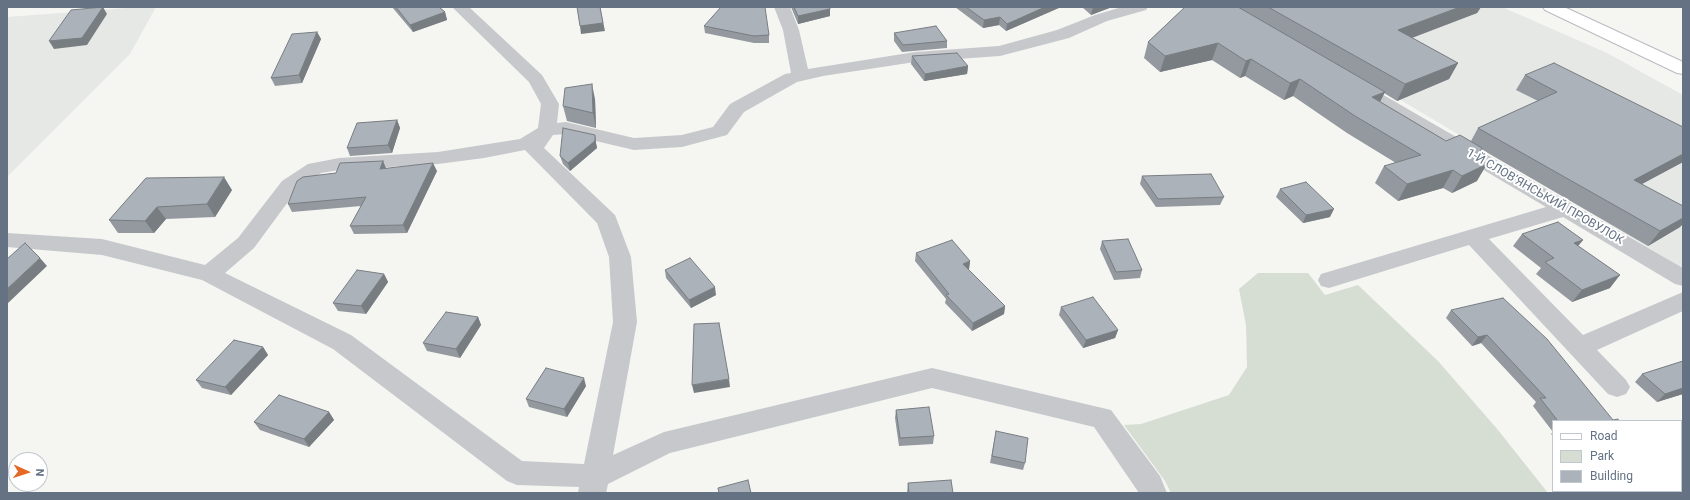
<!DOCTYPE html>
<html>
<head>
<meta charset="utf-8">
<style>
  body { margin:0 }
  #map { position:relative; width:1690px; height:500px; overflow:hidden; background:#f5f6f2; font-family:Roboto,sans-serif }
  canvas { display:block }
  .frame { position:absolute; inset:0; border:8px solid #647284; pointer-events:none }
  .legend { position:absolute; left:1552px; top:420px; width:130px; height:72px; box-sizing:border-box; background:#fff; border:1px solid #c1c7ce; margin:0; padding:5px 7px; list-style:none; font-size:12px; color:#647284 }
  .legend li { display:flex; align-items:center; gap:8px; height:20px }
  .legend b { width:20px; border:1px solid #c1c7ce }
  .north { position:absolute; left:8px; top:452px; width:40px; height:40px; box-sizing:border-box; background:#fff; border:1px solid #c1c7ce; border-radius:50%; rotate:93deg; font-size:11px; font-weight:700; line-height:16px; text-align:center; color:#647284 }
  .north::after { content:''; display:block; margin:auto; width:14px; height:18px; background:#e56924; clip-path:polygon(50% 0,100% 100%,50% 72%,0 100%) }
</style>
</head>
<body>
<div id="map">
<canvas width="1690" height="500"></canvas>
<div class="frame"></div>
<ul class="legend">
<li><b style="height:5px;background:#fff"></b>Road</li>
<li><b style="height:11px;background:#d6ddd3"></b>Park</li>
<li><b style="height:11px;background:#abb2b9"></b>Building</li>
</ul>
<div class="north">N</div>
</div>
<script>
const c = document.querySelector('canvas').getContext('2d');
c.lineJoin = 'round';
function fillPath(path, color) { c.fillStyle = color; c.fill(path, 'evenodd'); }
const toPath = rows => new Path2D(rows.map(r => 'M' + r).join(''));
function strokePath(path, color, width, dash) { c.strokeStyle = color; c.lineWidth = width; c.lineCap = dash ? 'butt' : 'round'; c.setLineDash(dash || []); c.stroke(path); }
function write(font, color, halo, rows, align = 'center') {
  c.font = font + ' Roboto,sans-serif'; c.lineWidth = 4; c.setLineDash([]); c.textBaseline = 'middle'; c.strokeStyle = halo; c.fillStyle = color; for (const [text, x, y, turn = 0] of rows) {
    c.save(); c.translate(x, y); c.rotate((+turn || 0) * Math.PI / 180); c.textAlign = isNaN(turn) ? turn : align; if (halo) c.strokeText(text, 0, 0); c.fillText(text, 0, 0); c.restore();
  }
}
const built = toPath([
  [141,7,156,7,130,54,7,177,7,17],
  [1244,7,1502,7,1607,53,1683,95,1683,268]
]);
const green = toPath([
  [1258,273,1308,273,1325,295,1358,285,1438,361,1498,430,1548,493,1171,493,1165,481,1124,425,1141,424,1229,395,1247,367,1246,325,1239,289]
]);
const street = toPath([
  [452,7,469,7,542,75,559,104,557,123,566,122,634,138,682,135,713,127,730,104,785,74,791,73,783,30,774,7,790,7,799,30,808,69,915,52,999,46,1057,30,1095,15,1122,7,1148,7,1146,10,1107,21,1069,38,1000,56,915,62,823,76,797,82,744,112,727,135,682,147,634,150,566,134,553,135,544,148,615,215,631,257,637,322,613,455,664,432,932,368,1111,410,1160,476,1167,493,1139,493,1094,427,932,388,670,453,608,484,606,493,578,493,579,487,517,485,507,481,333,349,202,280,102,255,7,247,7,233,102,239,205,265,238,238,282,181,308,164,339,158,438,152,520,139,538,128,541,104,529,82,452,7],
  [525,150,597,223,609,257,613,322,584,464,522,461,351,335,225,273,254,248,296,191,321,173,339,170,438,164,484,158,525,150],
  [1355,81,1361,82,1683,268,1683,286,1675,284,1563,217,1489,239,1583,335,1683,292,1683,311,1597,350,1626,380,1630,387,1626,394,1617,397,1608,394,1469,245,1329,288,1321,286,1318,280,1321,274,1546,207,1349,90,1346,86,1349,82,1355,81]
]);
const secondary = toPath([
  [1543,7,1564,7,1683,62,1683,74,1677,73,1545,10,1543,7]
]);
const wall = toPath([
  [392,7,439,7,445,12,447,20,413,32],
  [791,7,830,7,830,16,798,24],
  [955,7,1061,7,1006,31,999,25,983,28],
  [1082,7,1112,7,1091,15],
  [1185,7,1481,7,1477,13,1412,38,1458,63,1449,79,1397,101,1384,93,1380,102,1446,141,1471,141,1478,128,1538,101,1516,90,1525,75,1683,127,1683,162,1642,184,1680,227,1648,246,1481,149,1477,157,1477,181,1452,193,1443,188,1398,201,1375,183,1384,166,1396,163,1347,133,1293,96,1284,100,1245,76,1240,78,1212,60,1160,72,1144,58,1148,42],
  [704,26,769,35,769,43,754,43,705,33],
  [317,32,321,39,302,83,275,86,271,78],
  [894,33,947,41,947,48,902,52,894,41],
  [912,56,968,66,967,74,924,81,911,64],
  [595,99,596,128,567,121,563,106],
  [397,120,400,128,392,153,350,156,347,148],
  [595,135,596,143,597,148,570,171,563,164,560,156],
  [383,161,386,168,437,171,407,233,354,234,350,226,361,206,292,212,288,204,336,173],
  [1142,176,1224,197,1220,205,1156,207,1140,184],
  [146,178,232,190,215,217,166,219,154,233,118,233,109,220],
  [1280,189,1330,217,1303,223,1276,197],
  [1522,234,1583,240,1578,246,1610,288,1572,302,1536,274,1541,268,1513,246],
  [1102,241,1142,270,1140,278,1114,280,1100,249],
  [916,253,970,261,969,269,968,269,1005,306,1004,314,972,331,945,303,946,299,915,261],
  [665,270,716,295,691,308,666,278],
  [384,274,388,282,366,314,338,311,333,303],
  [1061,307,1118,330,1115,338,1083,348,1059,315],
  [1451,310,1613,420,1619,421,1553,421,1553,436,1551,434,1553,432,1533,406,1536,402,1481,343,1472,346,1446,318],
  [478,317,481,325,460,358,427,351,423,343],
  [263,347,268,355,231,395,202,388,196,380],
  [1683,361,1683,394,1657,402,1635,382,1642,374],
  [586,386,567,417,529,407,526,399],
  [896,410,934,436,933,444,899,446,895,418],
  [329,412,334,420,309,447,260,430,254,422],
  [996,431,1025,463,1023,470,990,463],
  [908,483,953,493,907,493],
  [1589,491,1665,491,1663,493,1591,493]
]);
const shadedWall = toPath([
  [103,7,107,14,87,45,54,49,49,41],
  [600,7,605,31,581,34,580,26],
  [1045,7,1061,7,1006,31,1007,24],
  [1093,7,1112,7,1091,15],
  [1460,7,1481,7,1477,13,1390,46,1398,30],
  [1672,7,1681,7,1671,8],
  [830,9,830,16,798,24,798,16],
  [445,12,447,20,413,32,410,25],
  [1000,17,999,25,983,28,984,20],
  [317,32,321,39,302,83,299,75],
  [1218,43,1212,60,1160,72,1165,56],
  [1251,59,1245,76,1240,78,1246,61],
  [1458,63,1449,79,1397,101,1405,84],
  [968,66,967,74,924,81,925,74],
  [1300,79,1293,96,1284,100,1290,83],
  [592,84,595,99,596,128,593,113],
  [1385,92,1377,108,1372,97],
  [397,120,400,128,392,153,388,145],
  [595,135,596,143,597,148,570,171,568,163],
  [1683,154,1683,162,1623,194,1634,180],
  [383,161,386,169,380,169],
  [433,163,437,171,407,233,403,225],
  [1487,164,1477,181,1452,193,1462,176],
  [1453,170,1443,188,1398,201,1407,184],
  [224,177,232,190,215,217,207,204],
  [157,207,166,219,154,233,145,221],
  [1334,209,1330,217,1303,223,1306,215],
  [1683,218,1683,224,1680,227,1648,246,1660,231],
  [1583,240,1573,252,1574,243],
  [40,258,47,266,7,304,7,289],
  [970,261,969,269,962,272,963,264],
  [384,274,388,282,366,314,361,306],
  [1620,275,1610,288,1572,302,1582,290],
  [715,287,716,295,691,308,689,300],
  [1005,306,1004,314,972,331,973,323],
  [478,317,481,325,460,358,456,349],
  [1118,330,1115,338,1083,348,1086,340],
  [1487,335,1481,343,1472,346,1478,337],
  [263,347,268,355,231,395,225,387],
  [584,378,586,386,567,417,564,409],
  [729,379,730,387,694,393,692,385],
  [1683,388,1683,394,1657,402,1665,394],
  [329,412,334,420,309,447,304,439]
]);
const building = toPath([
  [103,7,82,38,49,41,71,10,103,7],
  [396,7,439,7,445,12,410,25,396,7],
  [577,7,600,7,603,23,580,26,577,7],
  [721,7,765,7,769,35,754,36,704,26,721,7],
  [794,7,830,7,830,9,798,16,794,7],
  [966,7,1045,7,1007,24,1000,17,984,20,966,7],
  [1185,7,1238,7,1385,92,1372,97,1446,141,1460,135,1482,148,1477,156,1487,164,1462,176,1453,170,1407,184,1384,166,1421,155,1355,116,1300,79,1290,83,1251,59,1246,61,1218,43,1165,56,1148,42,1185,7],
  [1268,7,1460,7,1398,30,1458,63,1405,84,1268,7],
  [936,26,947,41,903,45,894,33,936,26],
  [317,32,299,75,271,78,292,34,317,32],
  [957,53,968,66,925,74,912,56,957,53],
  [1554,63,1683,127,1683,154,1634,180,1683,206,1683,218,1660,231,1478,128,1557,92,1525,75,1554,63],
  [592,84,593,113,563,106,565,88,592,84],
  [397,120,388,145,347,148,357,123,397,120],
  [563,128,595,135,595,141,568,163,560,156,563,128],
  [383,161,380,169,433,163,403,225,350,226,366,197,288,204,297,181,303,177,336,173,340,163,383,161],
  [1211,174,1224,197,1158,199,1142,176,1211,174],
  [224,177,207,204,157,207,145,221,109,220,146,178,224,177],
  [1306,182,1334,209,1306,215,1280,189,1306,182],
  [1558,222,1583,240,1574,243,1620,275,1582,290,1545,262,1554,258,1522,234,1558,222],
  [1128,239,1142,270,1116,272,1102,241,1128,239],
  [952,240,970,261,963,264,1005,306,973,323,946,295,949,294,916,253,952,240],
  [25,243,40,258,7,289,7,259,25,243],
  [690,258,715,287,689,300,665,270,690,258],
  [357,270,384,274,361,306,333,303,357,270],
  [1093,297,1118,330,1086,340,1061,307,1093,297],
  [1503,298,1547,339,1613,420,1618,419,1619,421,1558,421,1540,398,1546,398,1487,335,1478,337,1451,310,1503,298],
  [446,312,478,317,456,349,423,343,446,312],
  [719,323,729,379,692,385,694,324,719,323],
  [234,340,263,347,225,387,196,380,234,340],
  [1683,361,1683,388,1665,394,1642,374,1683,361],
  [546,368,584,378,564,409,526,399,546,368],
  [279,395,329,412,304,439,254,422,279,395],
  [929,407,934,436,900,438,896,410,929,407],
  [996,431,1028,438,1025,463,992,456,996,431],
  [748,480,751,493,719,493,718,488,748,480],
  [951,480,953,493,909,493,908,483,951,480]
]);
const streetNames = [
  ["1-Й СЛОВ’ЯНСЬКИЙ ПРОВУЛОК",1545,197,30]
];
fillPath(built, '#e6e8e6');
fillPath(green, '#d6ddd3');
strokePath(secondary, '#b8bbc0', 2);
fillPath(street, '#c6c8cc');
fillPath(secondary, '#fff');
fillPath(wall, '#93999f');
fillPath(shadedWall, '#787d82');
fillPath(building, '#abb2b9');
strokePath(building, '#787d82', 1);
write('12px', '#647284', '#fff', streetNames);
</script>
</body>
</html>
